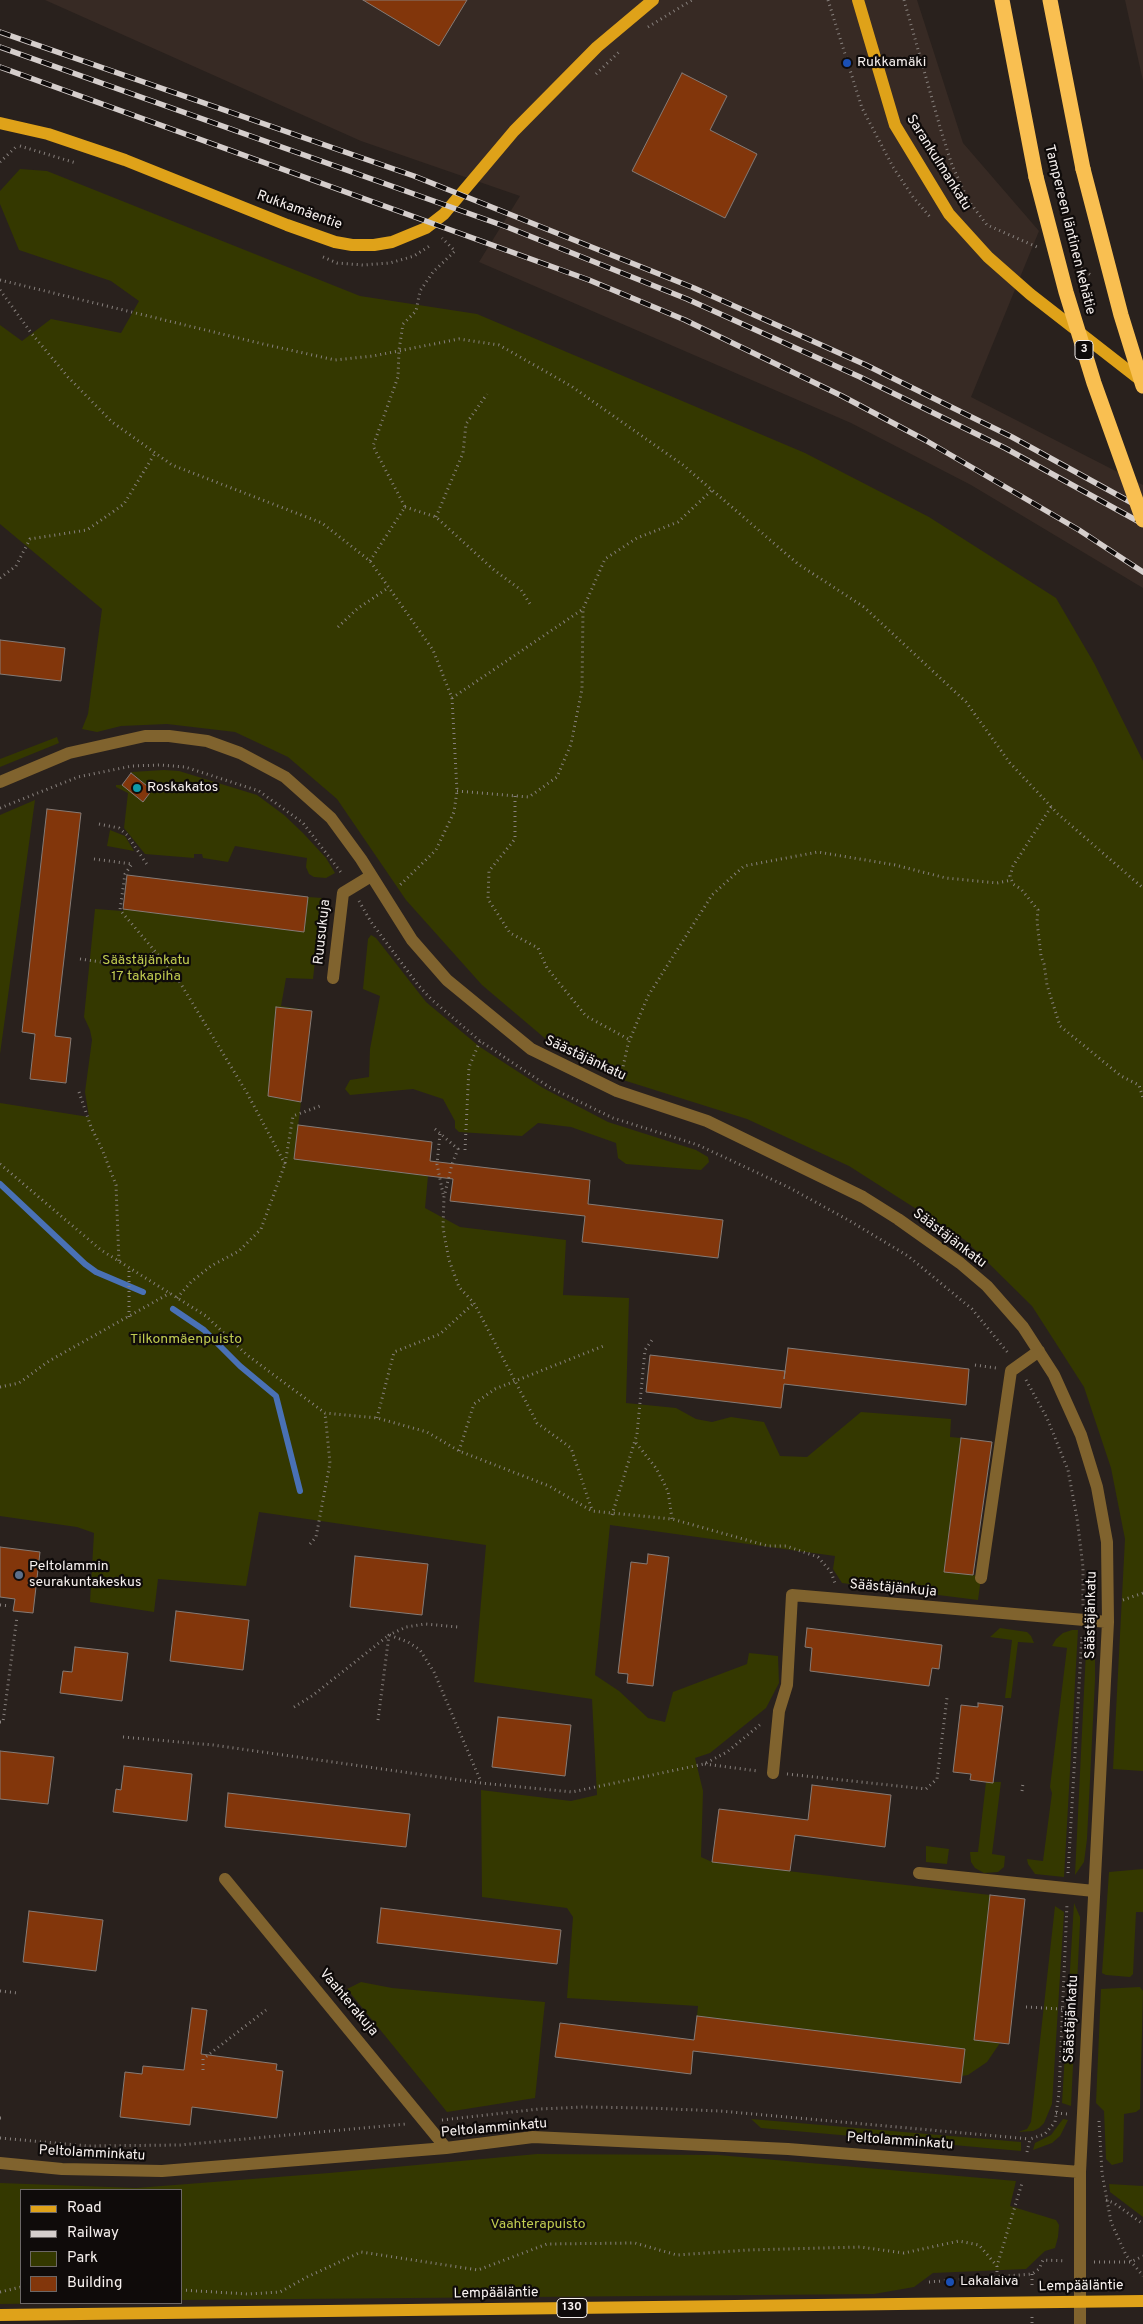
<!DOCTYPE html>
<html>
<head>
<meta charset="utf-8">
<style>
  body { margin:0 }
  #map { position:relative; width:1143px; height:2324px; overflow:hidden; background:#29211d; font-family:Overpass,sans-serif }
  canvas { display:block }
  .legend { position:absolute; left:20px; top:2189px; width:162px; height:115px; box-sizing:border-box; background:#0f0b0a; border:1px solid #6c6766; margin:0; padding:6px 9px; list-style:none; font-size:15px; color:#f7f1ef }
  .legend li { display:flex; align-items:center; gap:10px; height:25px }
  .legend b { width:25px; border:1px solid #6c6766 }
</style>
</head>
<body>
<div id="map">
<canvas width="1143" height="2324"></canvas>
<ul class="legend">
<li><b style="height:6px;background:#dfa219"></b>Road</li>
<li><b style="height:6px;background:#d5cecc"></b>Railway</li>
<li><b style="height:14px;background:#343800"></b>Park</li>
<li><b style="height:14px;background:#82360b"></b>Building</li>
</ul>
</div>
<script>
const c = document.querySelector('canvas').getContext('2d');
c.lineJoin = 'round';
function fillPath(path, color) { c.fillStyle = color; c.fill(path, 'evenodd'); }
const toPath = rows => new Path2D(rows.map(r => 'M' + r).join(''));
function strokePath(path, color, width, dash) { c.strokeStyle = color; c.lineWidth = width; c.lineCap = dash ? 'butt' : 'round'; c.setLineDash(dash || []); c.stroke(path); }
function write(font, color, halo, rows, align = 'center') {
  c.font = font + ' Overpass,sans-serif'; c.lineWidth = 4.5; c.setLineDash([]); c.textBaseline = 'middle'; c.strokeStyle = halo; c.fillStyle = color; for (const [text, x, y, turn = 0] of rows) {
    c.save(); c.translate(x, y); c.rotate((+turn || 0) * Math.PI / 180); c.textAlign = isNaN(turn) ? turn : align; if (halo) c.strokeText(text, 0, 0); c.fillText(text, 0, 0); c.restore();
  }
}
const built = toPath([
  [45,0,917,0,963,143,1039,231,971,397,1143,485,1143,588,971,485,851,423,479,262,520,196,361,141],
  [1125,0,1143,0,1143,81]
]);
const green = toPath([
  [20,169,47,171,360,296,477,314,805,453,929,517,1056,598,1094,663,1143,761,1143,1771,1113,1769,1125,1539,1111,1468,1084,1387,1032,1306,965,1240,849,1166,747,1119,623,1080,554,1046,482,985,406,900,337,799,288,757,235,732,167,724,121,726,97,732,82,729,88,714,102,609,0,524,0,325,22,341,51,319,121,333,139,301,111,281,19,250,0,204,0,191],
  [57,737,59,743,0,767,0,759],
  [164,770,179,771,257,795,284,815,303,833,326,858,335,873,326,878,314,877,309,874,306,867,307,858,235,846,228,862,203,858,202,854,194,854,194,858,145,854,124,828,128,793,116,787,116,785,122,785,143,802,152,790,131,772],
  [35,800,0,1054,0,815],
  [110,830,125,836,134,851,107,846],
  [308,897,322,898,313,979,286,978,281,1006,312,1011,277,1007,268,1096,301,1102,294,1159,428,1176,425,1208,460,1227,566,1240,563,1295,629,1298,626,1403,676,1408,696,1419,712,1422,731,1417,764,1422,780,1456,807,1457,861,1412,951,1419,950,1437,961,1438,944,1571,979,1576,981,1578,978,1600,842,1583,833,1569,835,1556,610,1525,595,1675,619,1691,648,1718,665,1722,673,1692,747,1664,749,1653,778,1656,779,1683,766,1708,710,1753,695,1758,703,1791,701,1857,712,1862,990,1895,974,2040,1000,2043,987,2062,968,2075,962,2076,965,2049,697,2016,698,2006,567,1998,573,1917,567,1908,482,1897,481,1790,571,1801,597,1795,592,1699,474,1682,486,1545,259,1512,246,1586,158,1579,154,1612,90,1602,94,1533,77,1527,0,1516,0,1103,89,1117,85,1092,92,1040,90,1030,84,1017,95,909,123,911,123,909,304,932],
  [371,935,376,938,426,1002,480,1047,543,1088,608,1122,696,1150,708,1157,709,1162,701,1170,626,1164,618,1158,616,1143,571,1127,538,1123,522,1136,459,1132,455,1128,455,1121,443,1099,413,1089,350,1095,345,1089,350,1080,369,1077,370,1049,380,996,363,989,368,939],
  [1000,1628,1027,1632,1031,1636,1034,1643,1018,1642,1011,1698,1005,1698,1012,1640,990,1637],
  [1072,1630,1078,1630,1064,1877,1035,1874,1028,1864,1027,1859,1043,1861,1052,1793,1050,1787,1067,1648,1052,1646,1056,1639,1063,1633],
  [1087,1630,1091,1633,1095,1649,1095,1680,1087,1839,1084,1862,1075,1875],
  [986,1782,1001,1782,992,1854,1005,1856,1004,1867,998,1872,984,1873,975,1868,971,1862,970,1852,978,1852],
  [926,1846,949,1849,947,1864,926,1862],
  [1143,1869,1143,1912,1136,1912,1133,1974,1130,1977,1106,1975,1102,1973,1109,1872],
  [1074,1903,1080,1917,1080,1923,1071,2106,1062,2103],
  [1055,1906,1064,1912,1052,2104,1044,2123,1039,2128,1033,2131,1018,2132,1027,2129,1031,2122],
  [361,1982,392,1988,545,2002,535,2098,447,2112,347,1989],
  [1140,1987,1143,1991,1140,2109,1136,2112,1124,2114,1123,2162,1112,2165,1106,2159,1104,2111,1096,2103,1101,1989],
  [751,2119,1021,2142,1021,2151,761,2128],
  [1063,2119,1068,2120,1060,2136,1052,2143,1033,2150,1035,2143,1051,2135],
  [537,2154,718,2155,1016,2181,1010,2206,1056,2220,1059,2225,1058,2237,1055,2248,1045,2251,1026,2269,933,2273,914,2287,874,2294,181,2300,181,2190,21,2190,21,2303,82,2303,0,2304,0,2183,136,2188,329,2173],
  [1109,2184,1143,2186,1143,2217,1110,2192]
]);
const stream = toPath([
  [0,1184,85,1264,96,1272,143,1292],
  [173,1309,204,1330,240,1366,276,1396,300,1491]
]);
const building = toPath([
  [363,0,467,0,439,46,363,0],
  [682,73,727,96,710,130,757,154,725,218,632,171,682,73],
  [0,640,65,648,61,681,0,674,0,640],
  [131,773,152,790,143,802,122,785,131,773],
  [47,809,81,813,55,1036,71,1038,66,1083,30,1079,35,1034,22,1032,47,809],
  [127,875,308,897,304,932,123,909,127,875],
  [276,1007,312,1011,301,1102,268,1096,276,1007],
  [298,1125,432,1142,430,1161,590,1180,588,1204,723,1220,718,1258,582,1242,585,1216,450,1201,453,1179,294,1159,298,1125],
  [788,1348,969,1369,966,1405,784,1384,781,1408,646,1392,650,1355,785,1371,784,1379,788,1348],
  [961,1438,992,1442,973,1575,944,1572,961,1438],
  [0,1547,40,1552,33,1613,13,1611,15,1599,0,1597,0,1547],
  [648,1554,669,1557,653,1686,627,1683,628,1674,618,1673,631,1562,647,1564,648,1554],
  [355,1556,428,1564,422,1615,350,1607,355,1556],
  [176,1611,249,1620,243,1670,170,1661,176,1611],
  [807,1628,942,1645,939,1669,932,1668,929,1686,810,1671,812,1648,805,1647,807,1628],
  [75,1647,128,1653,122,1701,60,1693,63,1671,72,1672,75,1647],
  [978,1703,1003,1706,993,1783,970,1780,971,1774,953,1772,961,1705,978,1707,978,1703],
  [498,1717,571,1725,565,1776,492,1767,498,1717],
  [0,1751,54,1757,48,1804,0,1799,0,1751],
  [124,1766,192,1774,187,1821,113,1812,116,1789,121,1790,124,1766],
  [812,1785,891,1795,885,1847,795,1835,790,1871,712,1862,719,1809,808,1820,812,1785],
  [228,1793,410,1814,406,1847,225,1827,228,1793],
  [990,1895,1025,1899,1009,2044,974,2040,990,1895],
  [381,1908,561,1930,557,1964,377,1943,381,1908],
  [29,1911,103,1920,96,1971,23,1962,29,1911],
  [192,2008,207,2010,201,2054,277,2064,276,2070,283,2071,277,2118,192,2107,190,2125,120,2117,125,2072,142,2074,143,2066,184,2070,192,2008],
  [697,2016,965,2049,961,2083,693,2051,691,2074,555,2057,560,2023,694,2040,697,2016]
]);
const path = toPath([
  [828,0,862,108,893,167,913,197,930,217],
  [904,0,942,134,952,165,968,200,987,225,1037,247],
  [648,27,692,0],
  [596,74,619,52],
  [20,146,76,163],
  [0,162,18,145],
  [323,257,337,263,363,265,390,263,414,256,431,245],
  [1077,265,1092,276],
  [0,280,263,344,335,360,373,356,459,339,499,345,571,386,683,465,798,564,864,607,966,702,1010,763,1058,814,1143,888],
  [0,290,32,334,68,377,112,422,172,465,322,523,370,561,433,650,452,698,457,791,454,812,436,850,398,887],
  [405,507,436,517,494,570,521,590,532,607],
  [436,517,463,453,466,424,487,394],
  [370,561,405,507,373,446,398,377,399,350,403,324,416,311,420,291,433,272,455,251,442,238],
  [0,578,16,566,30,539,87,530,124,504,155,453],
  [338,627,357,609,388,588],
  [452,698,583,609],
  [457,791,529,797,557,777,571,744,582,689,583,609,605,559,637,538,678,522,712,490],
  [515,796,515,839,489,871,488,899,510,933,538,948,547,968,586,1016,630,1040],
  [1051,807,1013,866,1010,876,1013,884,1021,889,1038,910,1037,921,1041,956,1044,964,1047,985,1060,1026,1121,1076,1139,1085,1143,1098],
  [0,808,78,777,132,766,161,765,185,767,259,791,303,823,343,875],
  [99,824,119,828,127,835,148,866],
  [94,859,132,864,125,874,120,910,176,976,247,1093,285,1164],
  [359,901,371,922,418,985,431,999,480,1041,549,1087,613,1118,698,1145,788,1187,850,1221,908,1256,972,1309,1009,1354],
  [80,959,123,965,157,952],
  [621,1076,628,1044,648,996,712,895,744,866,818,852,895,865,946,878,997,883,1012,880],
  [79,1092,91,1127,102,1149,116,1185,119,1262],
  [435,1129,458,1149,452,1164,444,1197,443,1228,449,1260,459,1287,474,1303,537,1423,571,1448,592,1510],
  [440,1134,437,1164,443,1194],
  [465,1150,469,1067,480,1041],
  [0,1164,101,1250,206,1316,247,1355,325,1413,377,1418,427,1432,459,1451,549,1486,592,1511,672,1519,768,1546,786,1546,818,1557,831,1572,835,1583],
  [177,1298,191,1282,211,1266,239,1251,261,1229,285,1164,293,1116,320,1106],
  [129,1317,129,1269],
  [975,1365,996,1368],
  [1026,1380,1047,1418,1068,1470,1077,1518,1083,1567,1083,1606],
  [0,1387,19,1383,49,1361,170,1293],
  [377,1418,394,1352,440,1334,474,1303],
  [636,1443,656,1468,668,1491,672,1519],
  [459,1451,474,1404,495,1389,606,1345],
  [612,1515,637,1434,645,1350,652,1340],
  [310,1544,316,1537,330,1463,325,1413],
  [1123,1600,1143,1593],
  [0,1605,10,1606],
  [294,1707,312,1696,389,1635,408,1642,420,1650,434,1672,481,1782],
  [378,1720,389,1635,406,1627,425,1624,458,1627],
  [0,1722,3,1722,17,1617],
  [123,1737,213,1745,481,1783,572,1792,704,1764,727,1752,762,1723],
  [705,1764,758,1771],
  [787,1774,926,1789,937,1779,947,1698],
  [1022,1791,1023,1783],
  [1068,1873,1082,1635],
  [0,1991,18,1993],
  [1026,2007,1062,2009],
  [203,2070,203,2059,266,2010],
  [1056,2113,1068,2114],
  [0,2118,3,2118],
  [442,2120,539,2109,583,2107,648,2108,720,2111,1030,2139],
  [1099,2121,1102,2173,1111,2222,1126,2255,1143,2276],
  [0,2138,88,2146,180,2145,406,2124],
  [1027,2152,1030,2139,1045,2134,1055,2122,1059,2093,1067,1904],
  [1106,2200,1114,2203,1143,2224],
  [1094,2262,1131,2262,1143,2256],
  [1032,2274,1032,2288],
  [997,2277,997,2266,1022,2183],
  [929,2282,1032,2274,1039,2269,1043,2260,1066,2261],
  [181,2290,248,2294,280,2292,307,2277,361,2252,478,2270,547,2244,635,2243,677,2255,748,2250,860,2247,904,2253,959,2241,979,2245,997,2266],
  [0,2292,21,2287],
  [1032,2317,1032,2324]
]);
const minor = toPath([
  [0,782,69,753,145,736,169,736,207,741,240,753,285,777,331,818,361,859,412,940,447,980,531,1049,617,1091,707,1121,863,1197,898,1219,960,1263,987,1286,1023,1327,1054,1375,1081,1435,1097,1487,1107,1542,1108,1622,1080,2172,1080,2324],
  [333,978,343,893,371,876],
  [981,1578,1011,1371,1039,1351],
  [773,1773,779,1711,787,1685,792,1595,1108,1622],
  [919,1873,1094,1891],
  [225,1879,446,2148],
  [0,2163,62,2169,162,2171,446,2148,533,2137,788,2149,1080,2172]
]);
const major = toPath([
  [858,0,895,125,949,214,988,257,1030,294,1143,382],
  [0,123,48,134,125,160,287,225,335,242,352,245,374,245,392,242,426,228,444,214,514,131,597,47,653,0],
  [0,2315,1143,2301]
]);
const highway = toPath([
  [1002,0,1036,177],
  [1050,0,1083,169]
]);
const rail = toPath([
  [0,32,414,176,694,288,866,365,1012,437,1143,509],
  [0,47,507,227,687,299,860,377,1005,448,1143,524],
  [0,67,589,280,685,320,842,396,925,440,1079,530,1143,572]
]);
const highwayBridge = toPath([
  [1083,169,1121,315,1143,386],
  [1036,177,1066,292,1094,383,1143,520]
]);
const markers = [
  [847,63,5,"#1a4fb4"],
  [137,788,5,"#0f9aa8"],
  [19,1575,5,"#5c6f8a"],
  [950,2282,5,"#1a4fb4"]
];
const shields = [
  [1084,350,18],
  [572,2308,30]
];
const shieldNames = [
  ["3",1084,350],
  ["130",572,2308]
];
const poiNames = [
  ["Rukkamäki",857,63],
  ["Roskakatos",147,788],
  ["Peltolammin",29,1567],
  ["seurakuntakeskus",29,1583],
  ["Lakalaiva",960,2282]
];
const streetNames = [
  ["Sarankulmankatu",938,163,58],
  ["Rukkamäentie",299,211,20],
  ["Tampereen läntinen kehätie",1069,230,76],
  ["Ruusukuja",323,932,-84],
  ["Säästäjänkatu",585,1059,25],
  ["Säästäjänkatu",949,1239,37],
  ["Säästäjänkuja",893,1589,5],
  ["Säästäjänkatu",1092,1615,-89],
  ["Vaahterakuja",348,2003,50],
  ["Säästäjänkatu",1072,2019,-87],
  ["Peltolamminkatu",494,2129,-5],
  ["Peltolamminkatu",900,2142,4],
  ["Peltolamminkatu",92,2154,3],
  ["Lempääläntie",1081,2287,-1],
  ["Lempääläntie",496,2294,-1]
];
const parkNames = [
  ["Säästäjänkatu",146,961],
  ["17 takapiha",146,977],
  ["Tilkonmäenpuisto",186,1340],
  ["Vaahterapuisto",538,2225]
];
fillPath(built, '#372a24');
fillPath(green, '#343800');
strokePath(stream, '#4971b5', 6);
fillPath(building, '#82360b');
strokePath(building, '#857b76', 1);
strokePath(path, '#87807d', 3, [1, 4]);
strokePath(minor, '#80632e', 12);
strokePath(major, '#dfa219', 12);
strokePath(highway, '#f9bf51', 15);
strokePath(rail, '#d5cecc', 5.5);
strokePath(rail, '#0f0b0a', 4, [11]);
strokePath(highwayBridge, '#f9bf51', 15);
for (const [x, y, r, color] of markers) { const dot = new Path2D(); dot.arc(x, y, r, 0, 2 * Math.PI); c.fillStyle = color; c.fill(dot); strokePath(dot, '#0f0b0a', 2); }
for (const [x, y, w] of shields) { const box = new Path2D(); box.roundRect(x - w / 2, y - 9.5, w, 19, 4); c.fillStyle = '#0f0b0a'; c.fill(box); strokePath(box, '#f7f1ef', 1); }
write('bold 12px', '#f7f1ef', null, shieldNames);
write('14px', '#f7f1ef', '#0f0b0a', poiNames, 'left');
write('14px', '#f7f1ef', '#0f0b0a', streetNames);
write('14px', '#c0cb50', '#0f0b0a', parkNames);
</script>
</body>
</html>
